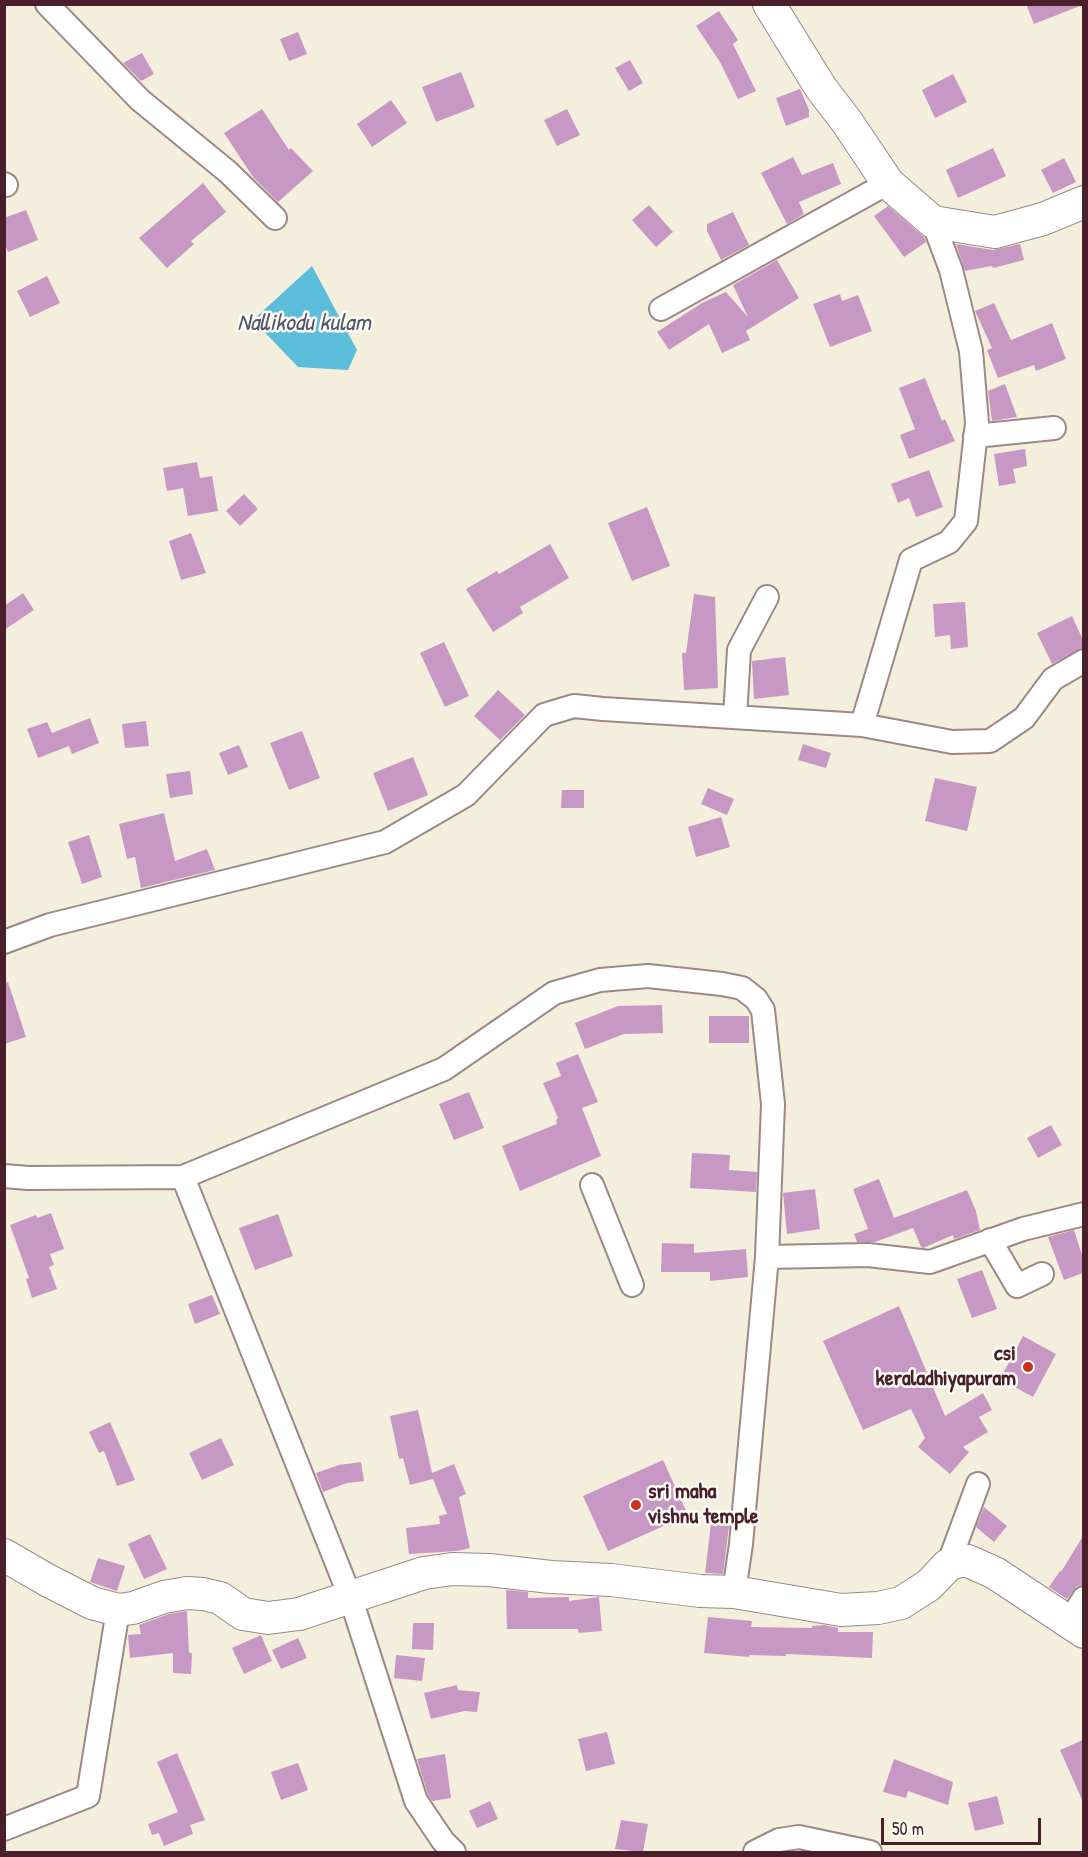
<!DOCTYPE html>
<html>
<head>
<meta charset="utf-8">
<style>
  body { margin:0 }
  #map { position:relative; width:1088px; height:1857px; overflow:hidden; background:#f3efdc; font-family:"Patrick Hand",sans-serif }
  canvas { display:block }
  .frame { position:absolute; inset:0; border:6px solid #4a1f2b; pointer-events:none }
  .scale { position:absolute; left:881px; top:1818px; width:160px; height:27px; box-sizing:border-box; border:3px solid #4a1f2b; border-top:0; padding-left:8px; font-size:18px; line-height:21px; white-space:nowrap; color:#4a1f2b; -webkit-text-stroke:4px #fdfcf7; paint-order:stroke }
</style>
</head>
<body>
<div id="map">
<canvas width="1088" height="1857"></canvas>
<div class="frame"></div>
<div class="scale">50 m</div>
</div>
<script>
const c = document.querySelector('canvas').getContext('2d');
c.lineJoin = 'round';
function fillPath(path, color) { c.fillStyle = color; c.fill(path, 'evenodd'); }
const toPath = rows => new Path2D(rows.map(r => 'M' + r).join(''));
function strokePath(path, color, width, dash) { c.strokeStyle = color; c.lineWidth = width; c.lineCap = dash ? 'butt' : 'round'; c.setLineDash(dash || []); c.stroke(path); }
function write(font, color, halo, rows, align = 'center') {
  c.font = font + ' "Patrick Hand",sans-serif'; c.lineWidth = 5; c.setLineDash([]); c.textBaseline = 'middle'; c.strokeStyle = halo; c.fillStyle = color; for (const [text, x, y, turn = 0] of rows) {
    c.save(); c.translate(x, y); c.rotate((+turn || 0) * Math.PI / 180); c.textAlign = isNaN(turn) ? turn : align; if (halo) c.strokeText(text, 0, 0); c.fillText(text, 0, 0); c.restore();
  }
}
const water = toPath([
  [312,266,357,350,348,370,298,367,253,320]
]);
const building = toPath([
  [1026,4,1080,4,1080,6,1034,24],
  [719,11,738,40,733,44,756,91,738,99,720,62,696,26],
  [298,32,307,54,289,61,280,39],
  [142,53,154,74,141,81,123,63],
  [630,60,643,83,629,91,615,68],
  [461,72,475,107,436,122,422,87],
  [953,74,967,102,935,118,922,90],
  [800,89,809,110,809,117,786,126,776,98],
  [391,100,407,123,372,147,357,124],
  [262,109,289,150,291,148,313,171,278,202,253,177,224,133],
  [567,109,580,135,557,146,544,120],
  [993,148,1006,176,958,198,946,170],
  [793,157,802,175,833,163,841,184,799,202,804,214,787,224,761,173],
  [1064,158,1076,182,1053,193,1041,170],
  [203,183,226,212,191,241,194,244,167,268,139,238],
  [649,205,673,232,656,247,632,220],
  [888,206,924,237,926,242,904,257,874,216],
  [26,210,38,240,8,252,4,242,4,218],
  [733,212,749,245,721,260,707,231,707,224],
  [956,244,993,250,1020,244,1024,260,993,268,992,266,965,271],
  [777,260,799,298,746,331,750,340,722,353,709,324,669,350,657,332,702,303,726,292,748,317,733,285],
  [47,276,60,303,30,317,17,291],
  [840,294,842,301,858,295,872,331,830,347,813,304],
  [994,303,1011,340,1052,323,1066,359,1036,371,1034,365,998,378,987,350,992,348,975,311],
  [925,378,942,421,945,419,955,441,909,459,900,435,915,429,899,388],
  [1005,384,1017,417,992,421,988,391],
  [1025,449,1027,466,1013,469,1016,483,999,486,994,454],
  [197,462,200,478,212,476,218,511,188,516,183,488,167,491,163,468],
  [929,470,943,507,916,517,909,498,898,503,891,484],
  [244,494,258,509,240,526,226,511],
  [647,507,670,566,632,581,608,523],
  [191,533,206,573,181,580,169,541],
  [550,544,569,578,520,607,523,613,493,632,466,589,497,571,499,574],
  [23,593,34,610,4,630,4,606],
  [694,594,715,597,718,688,684,690,682,653,686,653],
  [965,602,968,647,951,649,950,635,935,637,933,604],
  [1072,616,1083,640,1083,648,1052,664,1037,633],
  [444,642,469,696,445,707,420,653],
  [785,657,789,695,754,699,752,661],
  [498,690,525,715,500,740,474,716],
  [90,718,99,743,72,754,69,746,38,758,27,729,47,722,52,733],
  [146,721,149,746,125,748,122,724],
  [302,731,320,778,289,790,270,743],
  [803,744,831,753,826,768,798,760],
  [239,745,248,767,228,775,219,753],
  [413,757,428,795,388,811,373,773],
  [190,771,193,794,170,798,166,774],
  [935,778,977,787,967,831,925,821],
  [708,788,734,799,727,815,701,804],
  [562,790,584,790,584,808,561,808],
  [164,813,175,861,207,849,215,870,141,888,135,857,127,859,119,824],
  [721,817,730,847,696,857,688,827],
  [89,835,102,877,82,884,68,842],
  [8,982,26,1037,4,1044,4,983],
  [662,1005,663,1033,624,1034,585,1049,575,1023,618,1006],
  [709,1016,749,1016,749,1043,709,1043],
  [578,1054,598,1102,582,1108,601,1156,520,1191,502,1146,557,1124,556,1120,558,1118,543,1083,561,1076,556,1063],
  [469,1092,484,1128,454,1140,439,1104],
  [1051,1125,1062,1145,1038,1158,1027,1138],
  [692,1153,730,1155,729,1170,757,1172,756,1192,690,1188],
  [879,1179,894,1218,967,1190,976,1211,980,1230,954,1239,953,1235,923,1248,921,1247,913,1228,875,1242,857,1242,854,1234,868,1229,853,1189],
  [815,1189,820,1229,787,1234,783,1193],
  [51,1213,64,1249,50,1254,54,1265,49,1267,57,1289,32,1298,26,1279,29,1278,10,1225,36,1215,37,1218],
  [278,1214,293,1256,255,1270,239,1228],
  [1074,1230,1083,1258,1083,1273,1064,1280,1048,1237],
  [662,1243,694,1244,694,1253,746,1249,748,1277,710,1281,710,1272,661,1272],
  [982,1270,997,1309,972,1318,957,1279],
  [212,1295,220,1314,195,1324,188,1304],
  [899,1306,945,1416,983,1393,992,1410,979,1417,988,1432,963,1447,969,1452,950,1474,918,1447,925,1438,911,1409,863,1430,823,1341],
  [1023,1336,1056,1354,1033,1397,1000,1379],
  [418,1410,432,1473,454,1464,466,1494,459,1497,470,1548,457,1551,409,1554,406,1528,440,1524,439,1516,447,1514,433,1479,410,1485,403,1458,399,1459,390,1416],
  [110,1422,135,1480,117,1486,104,1451,99,1453,89,1432],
  [221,1438,234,1465,202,1480,189,1453],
  [663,1460,688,1515,608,1551,583,1496],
  [361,1462,364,1481,347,1483,323,1492,316,1473,339,1465],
  [984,1507,1007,1526,994,1542,976,1527],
  [711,1524,729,1526,723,1574,705,1573],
  [150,1534,167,1569,144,1579,128,1544],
  [1083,1536,1083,1585,1077,1586,1067,1599,1049,1587,1060,1571,1061,1572],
  [98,1558,125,1566,117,1591,90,1582],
  [506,1590,528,1592,528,1598,569,1597,569,1601,599,1597,602,1631,579,1633,578,1629,507,1629],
  [187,1611,189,1653,192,1653,191,1674,173,1673,173,1653,130,1658,128,1635,141,1634,139,1625,169,1614],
  [708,1617,752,1621,751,1627,812,1628,812,1626,824,1625,838,1628,838,1632,873,1632,872,1658,786,1654,786,1656,749,1655,749,1657,704,1653],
  [413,1623,434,1623,433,1650,412,1649],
  [261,1635,272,1661,244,1674,232,1648],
  [298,1638,307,1658,281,1669,272,1650],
  [396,1655,425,1658,422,1681,394,1678],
  [457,1685,458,1690,480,1692,477,1712,464,1711,431,1719,424,1693],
  [607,1732,615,1764,586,1771,578,1739],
  [1083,1740,1083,1802,1060,1750],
  [177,1753,205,1820,190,1825,193,1834,164,1846,159,1833,152,1835,148,1824,178,1812,157,1762],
  [445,1754,451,1798,432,1801,428,1795,417,1759],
  [894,1759,953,1782,948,1805,908,1791,906,1798,883,1792],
  [298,1763,308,1790,281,1800,271,1772],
  [997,1796,1004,1824,975,1831,968,1803],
  [490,1801,498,1819,477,1828,469,1811],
  [621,1820,648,1824,643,1852,615,1849]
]);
const street = toPath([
  [47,4,140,100,228,172,275,218],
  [4,184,6,185],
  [661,309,888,183],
  [975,436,1054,428],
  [735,717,739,650,767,597],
  [862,725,911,560,949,542,966,521,977,423,971,351,951,270,933,222],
  [4,942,50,925,385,842,466,795,544,715,574,706,603,709,862,725,952,742,990,741,1024,718,1053,679,1084,661],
  [4,1176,28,1178,183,1177,444,1069,554,993,600,980,648,976,722,984,742,988,756,999,763,1010,773,1104,767,1257,741,1544,734,1592],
  [183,1177,351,1599,416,1801,443,1841,454,1852],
  [592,1185,632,1285],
  [990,1240,1017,1286,1042,1274],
  [767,1257,868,1255,930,1262,1023,1229,1084,1214],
  [948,1565,978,1484],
  [1069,1621,1084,1598],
  [4,1829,88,1796,118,1610],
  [755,1852,779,1840,799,1837,870,1852]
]);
const secondary = toPath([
  [769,4,821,88,847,122,888,183,933,222,995,232,1043,219,1084,202],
  [4,1555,47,1580,92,1603,118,1610,133,1608,164,1597,187,1593,203,1594,220,1598,243,1614,268,1618,299,1614,424,1573,452,1569,489,1570,551,1577,611,1580,700,1591,734,1592,841,1610,878,1608,901,1603,929,1585,948,1565,959,1561,968,1561,995,1573,1084,1632]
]);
const markers = [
  [1028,1367,6,"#c8321e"],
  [636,1505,6,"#c8321e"]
];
const poiNames = [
  ["csi",1016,1354],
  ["keraladhiyapuram",1016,1379],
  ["sri maha",648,1492,"left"],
  ["vishnu temple",648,1517,"left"]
];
const waterNames = [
  ["Nallikodu kulam",304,324]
];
fillPath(water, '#5bbdd9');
fillPath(building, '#c898c5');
strokePath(street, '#9e8784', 26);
strokePath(secondary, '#9e8784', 34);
strokePath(street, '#fff', 22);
strokePath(secondary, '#fff', 32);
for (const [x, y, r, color] of markers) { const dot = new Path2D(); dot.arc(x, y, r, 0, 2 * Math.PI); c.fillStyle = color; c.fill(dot); strokePath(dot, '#fdfcf7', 2); }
write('bold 22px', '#4a1f2b', '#fdfcf7', poiNames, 'right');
write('italic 24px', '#505668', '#fdfcf7', waterNames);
</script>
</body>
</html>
